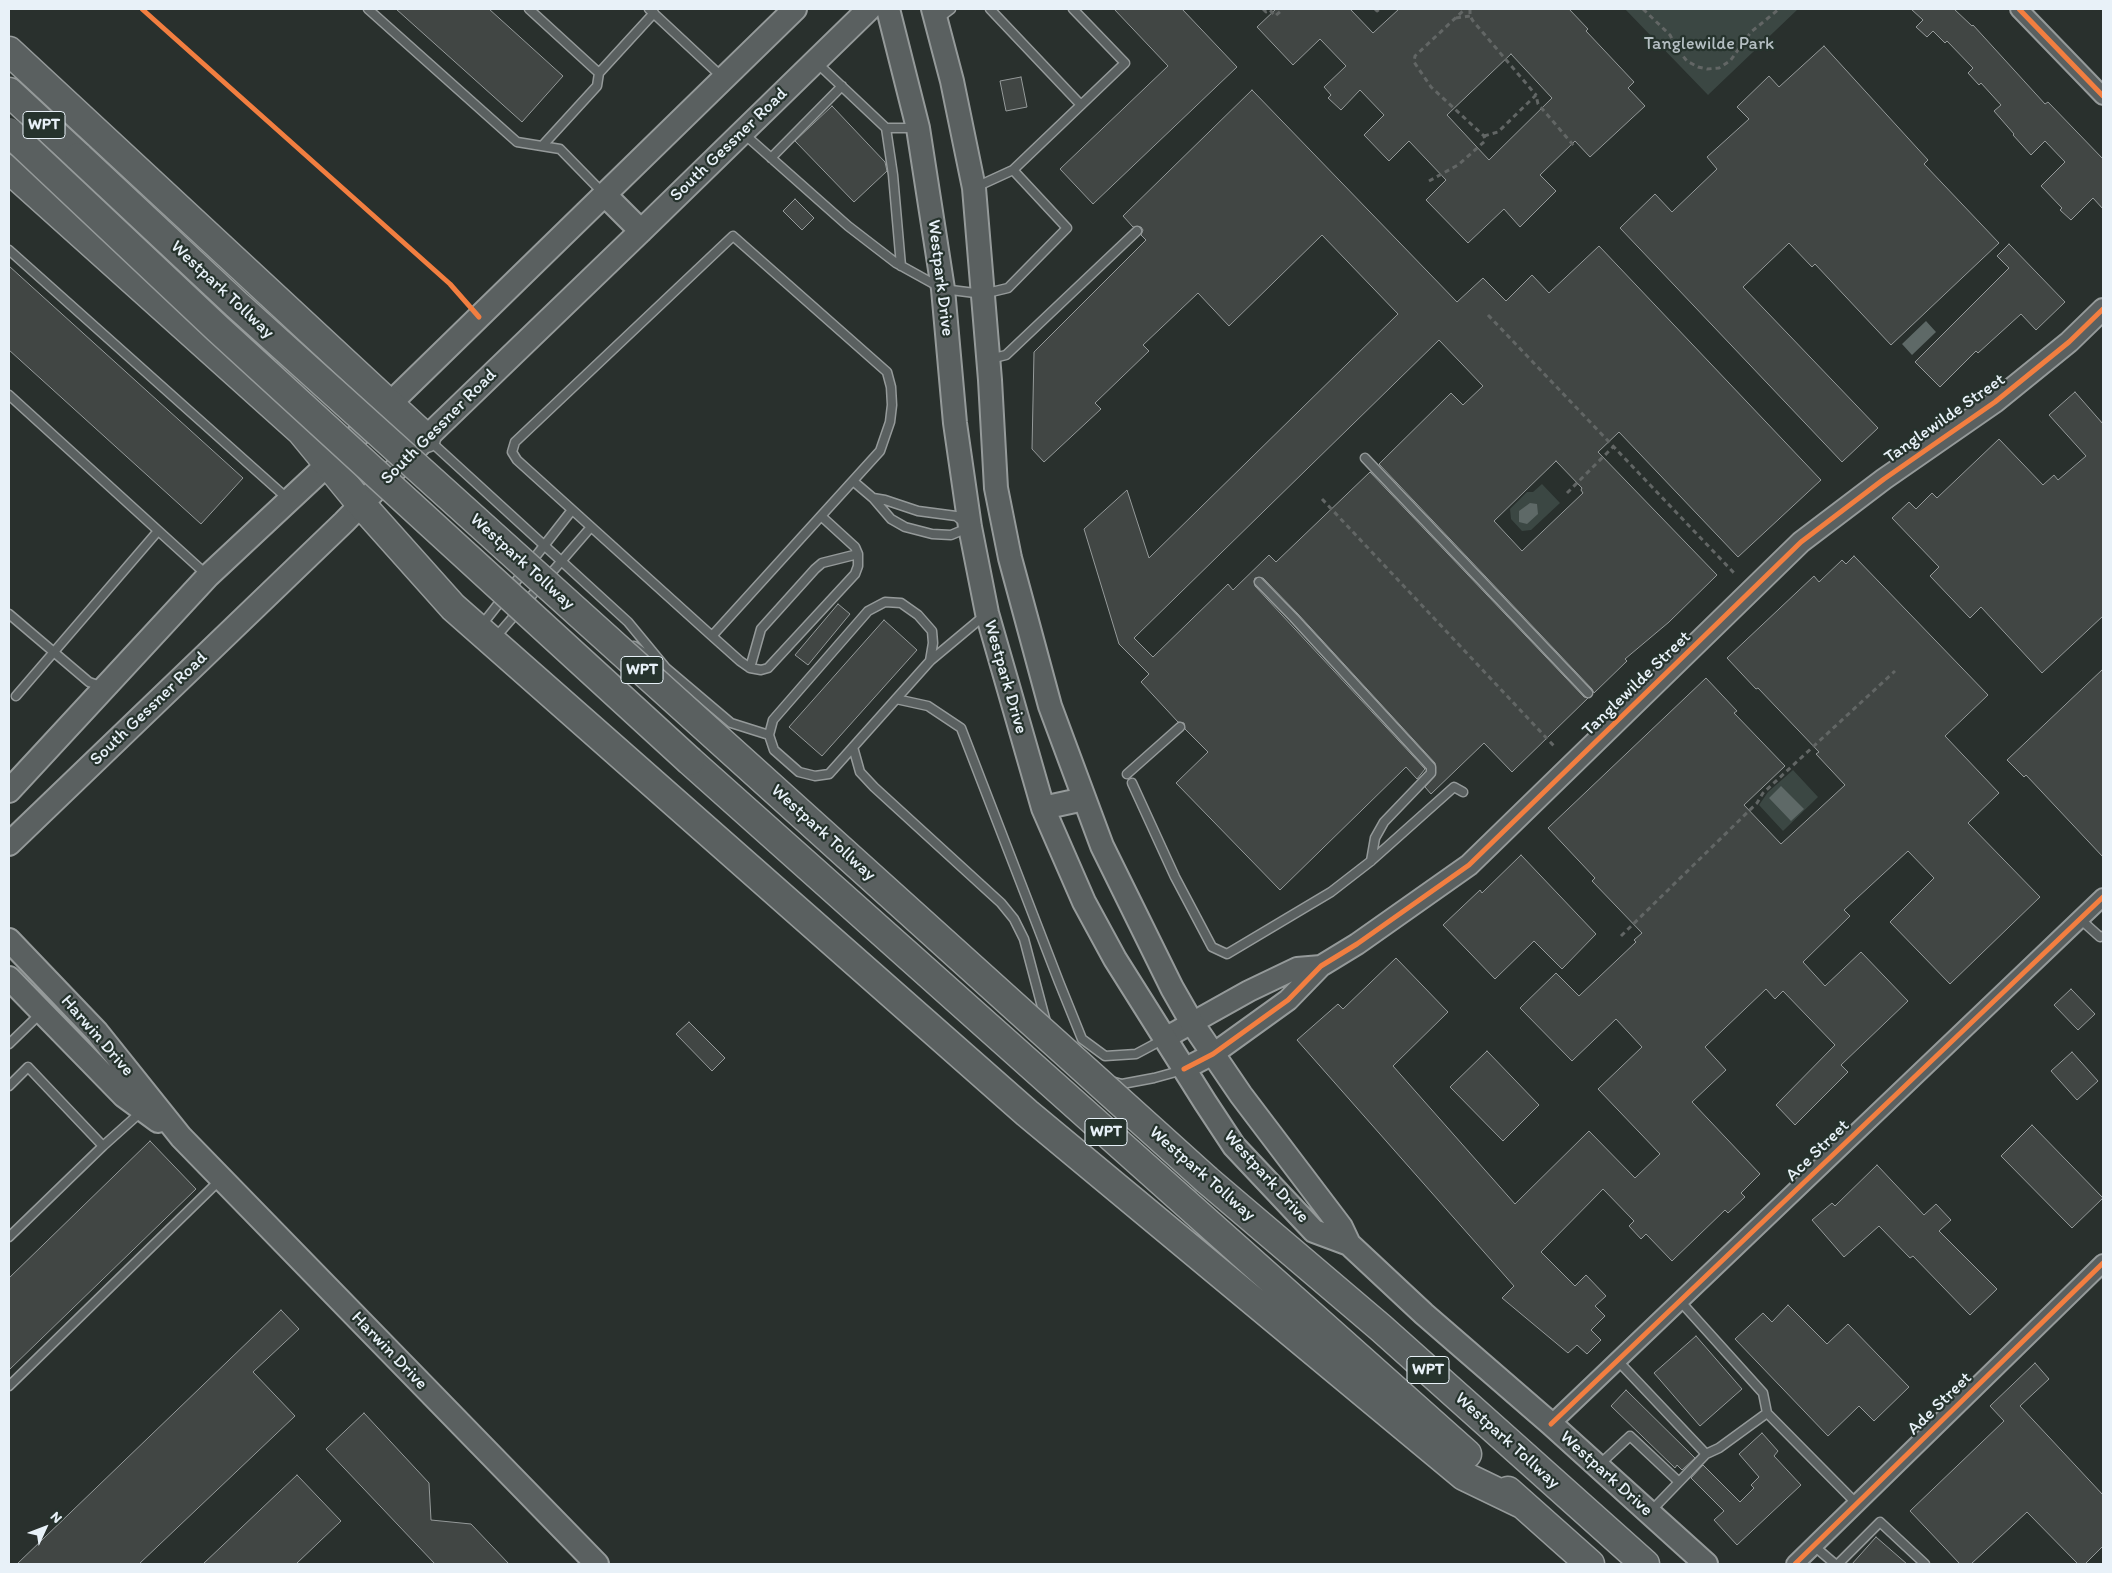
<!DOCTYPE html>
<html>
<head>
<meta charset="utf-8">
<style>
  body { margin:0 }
  #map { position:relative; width:2112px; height:1573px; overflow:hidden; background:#29302d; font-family:Itim,sans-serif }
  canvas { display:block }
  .frame { position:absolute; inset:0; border:10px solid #e8f1f8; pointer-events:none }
  .north { position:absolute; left:20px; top:1503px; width:50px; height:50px; -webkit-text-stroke:4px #26332d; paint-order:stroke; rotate:47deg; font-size:14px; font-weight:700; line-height:20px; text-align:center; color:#e8f1f8 }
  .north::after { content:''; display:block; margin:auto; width:18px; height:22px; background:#e8f1f8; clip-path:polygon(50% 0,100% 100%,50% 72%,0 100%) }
</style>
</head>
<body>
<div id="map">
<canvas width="2112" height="1573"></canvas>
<div class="frame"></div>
<div class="north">N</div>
</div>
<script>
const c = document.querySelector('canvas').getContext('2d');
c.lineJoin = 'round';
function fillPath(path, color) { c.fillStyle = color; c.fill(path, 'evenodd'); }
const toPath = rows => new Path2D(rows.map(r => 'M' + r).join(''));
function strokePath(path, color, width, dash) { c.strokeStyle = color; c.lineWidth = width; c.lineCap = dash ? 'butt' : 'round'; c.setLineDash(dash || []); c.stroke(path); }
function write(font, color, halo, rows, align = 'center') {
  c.font = font + ' Itim,sans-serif'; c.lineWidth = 4.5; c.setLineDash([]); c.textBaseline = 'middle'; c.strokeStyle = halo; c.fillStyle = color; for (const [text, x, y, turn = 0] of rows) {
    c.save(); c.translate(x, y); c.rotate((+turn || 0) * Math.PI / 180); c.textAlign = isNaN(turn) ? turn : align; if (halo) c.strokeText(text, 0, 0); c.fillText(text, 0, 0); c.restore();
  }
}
const green = toPath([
  [1625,9,1798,9,1708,95],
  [1542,484,1560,503,1531,530,1522,531,1511,519,1510,509,1527,492,1533,492],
  [1793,770,1818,797,1783,831,1759,805,1768,792]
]);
const water = toPath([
  [1926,321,1936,332,1912,355,1902,344],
  [1530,503,1537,504,1538,514,1527,524,1519,522,1519,511],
  [1781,786,1804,809,1791,821,1769,798]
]);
const building = toPath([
  [396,9,489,9,563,76,522,122,396,9],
  [1114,9,1182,9,1237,67,1093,204,1060,169,1168,66,1114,9],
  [1276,9,1350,9,1373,33,1399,9,1569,9,1588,29,1586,31,1634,82,1628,88,1645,106,1590,157,1575,141,1540,175,1556,191,1520,227,1504,209,1468,243,1426,200,1446,180,1409,141,1389,161,1364,135,1384,115,1360,90,1341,110,1328,98,1331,95,1324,87,1346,66,1320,39,1293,65,1257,27,1276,9],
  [1511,54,1552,98,1489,160,1447,115,1511,54],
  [1911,9,1954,9,1972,26,1973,25,2045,104,2048,102,2103,159,2103,209,2093,198,2071,220,2060,210,2062,208,2041,186,2065,162,2045,141,2031,155,2013,135,2014,134,1994,111,2001,105,1981,83,1979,85,1968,73,1973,68,1947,41,1945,43,1933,31,1927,37,1916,27,1923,20,1911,9],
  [1824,46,1928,160,1924,164,1999,243,1891,345,1815,264,1812,267,1789,243,1743,287,1878,428,1842,462,1620,228,1655,194,1672,212,1717,169,1707,157,1749,119,1737,107,1769,76,1779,87,1824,46],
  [1021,77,1027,107,1006,111,1000,81,1021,77],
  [1252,90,1457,302,1483,278,1506,301,1532,275,1549,293,1599,246,1821,480,1738,557,1619,432,1598,452,1717,575,1669,622,1625,659,1627,661,1594,693,1592,689,1379,464,1451,393,1463,405,1483,386,1439,340,1134,638,1153,657,1228,584,1233,590,1269,555,1276,562,1370,472,1584,697,1588,698,1512,772,1484,743,1431,794,1425,787,1435,776,1435,763,1298,614,1263,578,1255,578,1254,581,1255,586,1425,769,1417,779,1406,767,1280,890,1176,783,1208,752,1185,729,1184,723,1178,722,1141,682,1149,674,1119,644,1084,529,1127,490,1149,558,1398,314,1322,235,1229,326,1198,293,1143,345,1149,351,1095,403,1101,409,1044,462,1032,449,1034,352,1146,240,1141,235,1143,230,1141,227,1133,227,1123,216,1252,90],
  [1556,461,1582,488,1581,490,1583,493,1522,551,1494,521,1556,461],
  [832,106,885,162,887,171,854,202,795,141,832,106],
  [795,199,814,218,802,230,783,211,795,199],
  [2009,244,2065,302,2036,330,2021,314,1978,353,1976,351,1940,387,1915,362,2009,268,1997,256,2009,244],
  [9,266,243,478,201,524,9,350,9,266],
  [2075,392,2103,424,2103,616,2042,673,1981,607,1970,618,1930,576,1939,567,1892,518,1909,502,1916,509,1932,493,1937,498,1999,439,2043,485,2054,475,2058,480,2086,456,2049,415,2075,392],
  [1854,556,1988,695,1945,736,1999,793,1968,823,2040,897,1950,984,1890,922,1934,878,1908,851,1844,910,1850,916,1803,962,1825,986,1861,952,1908,1001,1841,1065,1848,1072,1795,1125,1776,1105,1835,1045,1783,991,1775,999,1766,989,1705,1047,1726,1070,1692,1102,1760,1174,1741,1193,1745,1197,1728,1213,1725,1210,1672,1261,1646,1234,1641,1239,1629,1226,1634,1221,1603,1189,1541,1252,1575,1286,1586,1275,1606,1296,1595,1306,1605,1316,1591,1330,1601,1340,1587,1354,1577,1345,1568,1353,1502,1298,1514,1286,1297,1040,1338,1004,1343,1009,1396,958,1448,1012,1393,1066,1515,1204,1589,1131,1635,1178,1660,1154,1598,1089,1642,1047,1616,1019,1572,1061,1520,1008,1556,973,1579,996,1636,942,1634,940,1642,933,1592,881,1595,878,1548,828,1706,678,1737,711,1734,713,1785,766,1744,805,1781,844,1845,785,1816,754,1819,752,1758,688,1756,689,1727,658,1814,576,1819,582,1842,560,1846,564,1854,556],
  [838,604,850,614,808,665,795,655,838,604],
  [884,620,917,650,822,756,789,727,884,620],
  [2103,669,2103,857,2026,775,2024,777,2007,760,2103,669],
  [1521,855,1596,934,1562,969,1534,941,1495,979,1443,925,1480,890,1482,893,1521,855],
  [2071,989,2095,1014,2078,1030,2054,1005,2071,989],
  [689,1022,725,1058,712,1071,676,1034,689,1022],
  [1487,1051,1539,1105,1503,1141,1450,1087,1487,1051],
  [2072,1052,2098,1081,2077,1100,2051,1071,2072,1052],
  [2032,1125,2103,1198,2072,1228,2001,1156,2032,1125],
  [150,1141,196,1189,9,1370,9,1278,150,1141],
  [1877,1165,1924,1215,1936,1204,1951,1220,1939,1231,1997,1289,1970,1315,1913,1256,1910,1258,1879,1226,1844,1257,1812,1220,1832,1203,1835,1206,1877,1165],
  [1788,1305,1827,1344,1848,1324,1909,1387,1874,1421,1859,1406,1828,1436,1735,1339,1763,1313,1772,1322,1788,1305],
  [281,1310,299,1329,253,1372,295,1416,139,1564,17,1564,281,1310],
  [1696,1336,1742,1389,1700,1426,1654,1373,1696,1336],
  [2035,1363,2049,1379,2020,1406,2103,1495,2103,1546,2085,1564,2078,1564,2027,1512,1971,1564,1960,1564,1910,1511,2004,1421,1990,1406,2035,1363],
  [1626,1390,1695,1458,1682,1470,1677,1465,1675,1468,1611,1406,1626,1390],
  [364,1413,429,1483,431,1520,471,1524,509,1564,435,1564,326,1449,364,1413],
  [1762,1433,1778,1451,1774,1456,1801,1485,1737,1545,1714,1520,1724,1511,1691,1478,1703,1465,1740,1502,1754,1488,1751,1485,1759,1477,1739,1454,1762,1433],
  [297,1475,341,1521,296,1564,203,1564,297,1475],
  [1876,1537,1907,1564,1852,1564,1876,1537]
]);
const path = toPath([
  [1263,9,1266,12,1270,10,1275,16,1282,10],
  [1375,9,1377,11,1380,9],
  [1470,9,1470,16,1473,21,1536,95],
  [1643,9,1670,35,1678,50,1687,61,1698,67,1707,69,1719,68,1730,61,1751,32,1779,9],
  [1456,18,1470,16],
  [1484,136,1498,132,1536,95,1538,104,1545,112,1574,146],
  [1429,181,1458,165,1485,141,1484,136,1431,87,1414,62,1415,56,1465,9],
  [1488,315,1735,574],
  [1567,493,1613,447],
  [1322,499,1554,746],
  [1621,936,1757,803,1763,793,1895,671]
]);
const service = toPath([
  [368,9,517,142,560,149,603,193],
  [529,9,599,73],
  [649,9,722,77],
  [990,9,1081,105],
  [939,18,951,9],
  [817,63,886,128,915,128],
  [886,128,893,175,901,266],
  [743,133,848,226,896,263,943,289,983,294,1008,288,1067,228,1013,170],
  [543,145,597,86,599,73,654,13],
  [771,158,842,86],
  [976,187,1013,170,1125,63,1073,9],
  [9,250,288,499],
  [990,359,1006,355,1137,231],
  [9,395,207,575],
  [430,441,628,622,666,668],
  [1365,458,1588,693],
  [853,481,873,498,891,519,905,527,932,534,951,535,970,527,956,516,918,511,885,500,873,498],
  [1259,582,1294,618,1431,767,1431,773,1384,822,1375,838,1371,861],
  [9,614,89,682,103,687],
  [481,626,572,510],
  [712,636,880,451,890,422,892,405,891,387,887,372,733,236,515,442,512,452,517,460,712,636,740,661,750,668,761,670,768,668,855,574,858,566,858,554,855,547,821,516],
  [495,638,591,527],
  [634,646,666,668,731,723,769,735],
  [930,661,933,643,932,631,918,615,901,603,885,602,868,611,773,720,769,735,774,750,799,772,815,776,829,774,930,661,985,615],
  [750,668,761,629,815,569,822,563,858,554],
  [16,696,158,531],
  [896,699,928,706,961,728,1059,982,1082,1039,1105,1056,1136,1054,1164,1039],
  [853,747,860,772,874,787,1001,903,1014,919,1024,939,1046,1022],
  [1127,774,1180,727],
  [1132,783,1175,877,1212,947,1227,954,1331,892,1371,861,1454,787,1463,792],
  [2080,919,2100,937,2103,936],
  [9,1044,41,1013],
  [1111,1081,1122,1084,1154,1078,1183,1070],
  [9,1086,28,1067,103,1146,9,1237],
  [103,1146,141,1112],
  [1680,1301,1763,1393,1767,1413,1857,1504],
  [1617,1360,1706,1454],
  [9,1386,220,1180],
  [1599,1465,1630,1436,1679,1482,1651,1511],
  [1679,1482,1706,1454,1719,1448,1767,1413],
  [1814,1546,1835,1564],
  [1838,1564,1880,1522,1925,1564]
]);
const minor = toPath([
  [2019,9,2103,96],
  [1551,1424,2103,897],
  [1795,1564,2103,1263]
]);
const tertiary = toPath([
  [1165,1038,1249,991,1297,968,1321,966],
  [1184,1069,1213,1054,1288,1000,1321,966,1357,944,1469,865,1801,542,1884,479,1995,402,2069,342,2103,309]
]);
const secondary = toPath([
  [888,9,918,128,943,289,955,423,970,527,987,613,1043,808,1084,902,1115,959,1205,1102,1234,1146,1314,1231,1349,1244,1424,1314,1551,1424,1706,1564],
  [933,9,952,81,974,188,990,380,996,488,1010,558,1050,706,1102,846,1172,988,1192,1023,1241,1095,1341,1227,1349,1244],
  [604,194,641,231],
  [9,791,208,576,328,464,795,9],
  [1043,808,1084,799],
  [9,844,344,522,426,438,641,231,869,9],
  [9,940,97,1032,181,1137,597,1564],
  [9,978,124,1096,158,1121]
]);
const motorway = toPath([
  [9,51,426,438],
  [9,92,79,157],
  [9,169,301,431,361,504,453,607,1027,1113,1464,1476,1522,1504],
  [690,761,1467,1454],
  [1207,1180,1381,1328,1645,1564],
  [1508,1491,1590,1564]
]);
const motorwayBridge = toPath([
  [9,132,217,328,690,761],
  [79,157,236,304,1207,1180]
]);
const cycleway = toPath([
  [142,9,450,284,479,317],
  [2019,9,2103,96],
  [1184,1069,1213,1054,1288,1000,1321,966,1357,944,1469,865,1801,542,1884,479,1995,402,2069,342,2103,309],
  [1551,1424,2103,897],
  [1795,1564,2103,1263]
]);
const shields = [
  [44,125,42],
  [642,670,42],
  [1106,1132,42],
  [1428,1370,42]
];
const shieldNames = [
  ["WPT",44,125],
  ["WPT",642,670],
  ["WPT",1106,1132],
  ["WPT",1428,1370]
];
const parkNames = [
  ["Tanglewilde Park",1709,44]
];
const streetNames = [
  ["South Gessner Road",729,145,-44],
  ["Westpark Drive",940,278,83],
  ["Westpark Tollway",222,290,43],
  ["Tanglewilde Street",1945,419,-35],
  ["South Gessner Road",439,427,-45],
  ["Westpark Tollway",522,562,42],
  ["Westpark Drive",1005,677,74],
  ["Tanglewilde Street",1637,684,-44],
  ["South Gessner Road",149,709,-44],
  ["Westpark Tollway",823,833,42],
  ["Harwin Drive",97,1036,49],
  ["Ace Street",1818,1151,-44],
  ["Westpark Tollway",1202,1174,41],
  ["Westpark Drive",1266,1177,48],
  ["Harwin Drive",389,1351,46],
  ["Ade Street",1940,1404,-44],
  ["Westpark Tollway",1507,1441,42],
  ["Westpark Drive",1606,1474,42]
];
fillPath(green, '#3b4743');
fillPath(water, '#5e6967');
fillPath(building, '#414644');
strokePath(building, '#959a9a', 1);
strokePath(service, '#959a9a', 11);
strokePath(minor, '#959a9a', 20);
strokePath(tertiary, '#959a9a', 24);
strokePath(secondary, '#959a9a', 26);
strokePath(motorway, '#959a9a', 31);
strokePath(path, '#626665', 3, [5, 4]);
strokePath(service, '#5a6060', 8);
strokePath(minor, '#5a6060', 16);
strokePath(tertiary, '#5a6060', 20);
strokePath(secondary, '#5a6060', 22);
strokePath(motorway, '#5a6060', 28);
strokePath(motorwayBridge, '#959a9a', 31, []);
strokePath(motorwayBridge, '#5a6060', 28);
strokePath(cycleway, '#f27e40', 5);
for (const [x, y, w] of shields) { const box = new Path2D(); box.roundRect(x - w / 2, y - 13.5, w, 27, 4); c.fillStyle = '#26332d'; c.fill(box); strokePath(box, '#e8f1f8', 1); }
write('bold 16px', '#e8f1f8', null, shieldNames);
write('18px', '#b5bfc3', '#26332d', parkNames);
write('18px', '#e8f1f8', '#26332d', streetNames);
</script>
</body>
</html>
